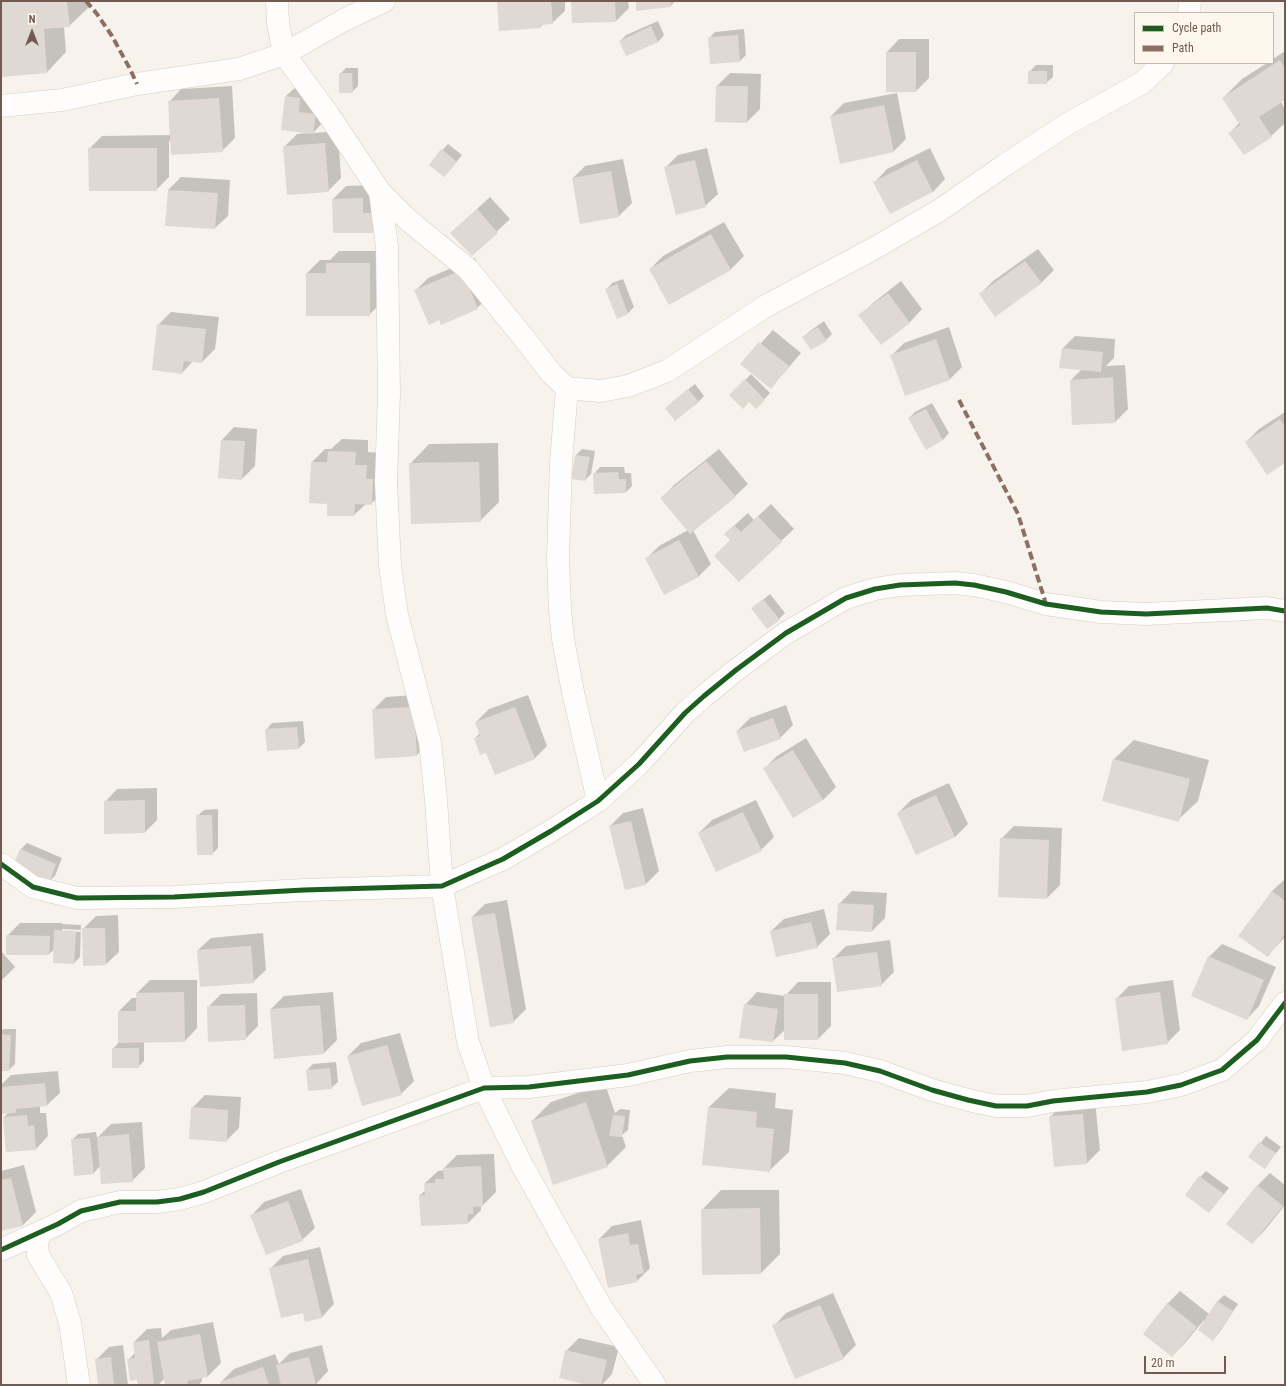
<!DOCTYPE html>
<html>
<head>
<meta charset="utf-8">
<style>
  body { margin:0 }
  #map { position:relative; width:1286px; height:1386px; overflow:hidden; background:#f7f2ec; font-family:"Roboto Condensed",sans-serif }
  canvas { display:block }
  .frame { position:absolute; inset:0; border:2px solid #725b4e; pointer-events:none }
  .legend { position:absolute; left:1134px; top:12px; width:140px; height:52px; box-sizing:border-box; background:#fdf7ee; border:1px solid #c5b9ae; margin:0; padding:5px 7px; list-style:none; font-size:12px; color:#725b4e }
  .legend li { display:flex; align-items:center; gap:8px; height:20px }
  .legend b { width:20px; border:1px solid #c5b9ae }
  .north { position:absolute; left:12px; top:12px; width:40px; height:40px; -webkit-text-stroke:3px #fdf7ee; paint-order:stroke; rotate:0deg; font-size:11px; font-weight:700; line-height:16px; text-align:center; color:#725b4e }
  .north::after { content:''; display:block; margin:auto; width:14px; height:18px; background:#725b4e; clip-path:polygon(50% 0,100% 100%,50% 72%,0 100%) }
  .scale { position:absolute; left:1144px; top:1356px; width:82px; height:18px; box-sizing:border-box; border:2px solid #725b4e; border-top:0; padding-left:5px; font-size:12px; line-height:14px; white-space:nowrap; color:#725b4e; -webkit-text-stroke:3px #fdf7ee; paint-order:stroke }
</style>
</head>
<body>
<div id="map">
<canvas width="1286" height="1386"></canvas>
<div class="frame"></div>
<ul class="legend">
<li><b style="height:5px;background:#1b5e20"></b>Cycle path</li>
<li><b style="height:5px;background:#8d6e63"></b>Path</li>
</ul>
<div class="north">N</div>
<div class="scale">20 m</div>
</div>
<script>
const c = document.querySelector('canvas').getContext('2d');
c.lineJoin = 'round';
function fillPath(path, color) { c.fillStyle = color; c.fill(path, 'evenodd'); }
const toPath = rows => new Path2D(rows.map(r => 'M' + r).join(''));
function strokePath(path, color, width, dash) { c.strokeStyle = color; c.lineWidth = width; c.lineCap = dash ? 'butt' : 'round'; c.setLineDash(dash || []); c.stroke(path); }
const shadow = toPath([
  [1,1,88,1,89,7,69,26,64,27,66,52,47,72,3,76,1,58],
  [498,1,565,1,565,11,552,23,544,24,540,27],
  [572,1,628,1,629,8,616,21],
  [637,1,675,1,671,6],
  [658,21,664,35,658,42,627,55,620,41,626,35],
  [744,29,746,55,740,61,709,38,715,32],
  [899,39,929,39,929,78,916,91,887,52],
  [1285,51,1285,99,1281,102,1285,109,1285,123,1271,136,1230,133,1239,123,1223,98,1242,79,1267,63,1273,63,1273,59],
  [1036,65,1053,65,1053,77,1046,83,1029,72],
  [346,68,358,68,358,86,352,92,340,74],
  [730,73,761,74,760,109,747,122,717,86],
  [299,84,325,120,313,133,338,131,341,178,328,191,284,147,297,134,308,133,286,96],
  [232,86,235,138,222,151,169,141,169,177,156,190,89,149,102,136,170,135,169,102,181,89],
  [897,93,906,139,894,151,831,116,844,103],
  [448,144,462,155,450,170,430,164],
  [707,148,718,194,705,206,665,168,678,155],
  [930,148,945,179,933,192,875,182,887,169],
  [623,159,632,203,619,216,581,222,573,178,585,166],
  [181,177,230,180,228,216,215,228,168,190],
  [375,185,386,219,373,232,333,199,346,186],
  [490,197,510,219,472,255,464,221],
  [724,222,744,256,731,269,670,303,650,269,663,256],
  [1038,249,1054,270,1041,283,980,294,993,281],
  [339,251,382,251,382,302,369,315,307,273,320,260,330,260],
  [475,258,490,296,477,308,440,319,416,290,428,278],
  [623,279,634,307,628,313,618,317,606,290,612,283],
  [901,281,922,309,910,322,881,343,860,316,873,303],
  [171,312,219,317,215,349,202,362,193,361,182,373,158,325],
  [824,321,832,334,826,340,803,337,810,331],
  [949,327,962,367,949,380,892,355,904,343],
  [773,330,801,353,783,374,771,387,742,364],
  [1075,336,1115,339,1114,358,1106,366,1125,365,1128,409,1115,422,1071,380,1082,369,1063,348],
  [751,374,770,393,756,408,750,401,731,395],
  [695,384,704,396,698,402,672,402],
  [932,403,949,433,943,440,909,418,915,412],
  [1285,412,1285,462,1246,442,1259,429],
  [234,427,257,429,255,466,242,479,222,440],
  [342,439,368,440,368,452,379,453,384,491,371,504,366,504,354,515,328,503,310,502,312,462,325,449,331,449],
  [498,443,499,502,480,521,410,464,429,444],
  [582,449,595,451,591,474,585,480,576,455],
  [719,449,748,484,735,496,693,530,711,564,698,577,646,559,659,546,688,530,662,498,674,485],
  [600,467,624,467,625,473,631,473,632,486,626,492,594,474],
  [771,504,794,529,781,541,731,540,725,534,748,513,754,520],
  [770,594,785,613,779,619,752,609],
  [426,694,429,742,417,755,373,710,386,697],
  [528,695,547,746,534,759,487,751,475,738,480,733,476,722,489,709],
  [786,705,793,725,780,738,737,731,750,718],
  [303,721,305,742,299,748,266,730,272,723],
  [806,738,836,787,823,800,764,769,777,756],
  [1134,740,1209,760,1198,801,1178,820,1103,800,1114,759],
  [949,783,968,824,955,837,898,813,911,800],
  [157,788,157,820,145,832,105,802,117,789],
  [756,800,774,837,761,850,699,833,712,820],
  [643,808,659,871,646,884,626,889,610,826,623,813],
  [218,809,218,848,212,854,197,816,204,810],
  [1014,826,1062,828,1060,885,1047,898,1001,839],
  [27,843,62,858,55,876,48,882,13,867,21,849],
  [1285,879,1285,937,1267,956,1240,935,1272,891],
  [852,891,887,893,885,918,872,931,839,904],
  [507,900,526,1009,513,1022,472,917,485,904],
  [824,909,830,934,817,947,771,931,784,919],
  [118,915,119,952,106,964,83,929,96,916],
  [20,923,62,923,62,924,81,925,80,957,74,963,55,949,49,954,7,954,7,936],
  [62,929,81,930,81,932,62,931],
  [263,933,266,970,253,982,198,950,211,938],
  [890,940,894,972,881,985,833,959,846,946],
  [1222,944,1276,967,1259,1006,1247,1019,1209,957],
  [1,951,15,967,1,981],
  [150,980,197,980,197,1028,185,1041,144,1042,144,1061,138,1067,113,1049,119,1042,119,1011,132,998,137,998,137,993],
  [1173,980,1180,1030,1167,1043,1116,999,1129,986],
  [798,982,831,982,831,1026,818,1039,785,1030,773,1041,745,1005,757,992,785,996],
  [333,992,337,1040,324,1053,271,1009,284,996],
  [257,993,258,1026,245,1039,208,1007,221,994],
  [4,1029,16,1029,15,1064,9,1070,1,1070,1,1031],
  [400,1033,414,1081,401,1094,348,1056,361,1043],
  [336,1062,338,1082,331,1088,307,1070,313,1064],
  [58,1071,60,1093,47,1105,40,1106,40,1113,46,1113,48,1136,36,1149,4,1117,9,1112,1,1113,1,1085,11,1075],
  [605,1084,615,1113,620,1109,630,1110,628,1130,622,1135,626,1147,607,1166,532,1121,551,1102],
  [729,1088,776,1093,775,1108,793,1110,789,1152,769,1171,709,1107],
  [205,1095,241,1097,239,1128,226,1141,192,1108],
  [1095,1101,1100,1150,1087,1163,1050,1117,1063,1104],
  [142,1122,145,1168,132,1181,100,1166,94,1173,72,1140,78,1134,96,1132,97,1138,111,1124],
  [1266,1136,1281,1147,1265,1167,1250,1157],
  [494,1154,496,1192,483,1205,481,1205,481,1210,468,1223,420,1195,426,1190,425,1183,438,1171,444,1170,444,1168,457,1155],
  [24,1165,36,1212,23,1225,1,1230,1,1171],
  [1206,1171,1229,1188,1209,1212,1200,1177],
  [1270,1173,1285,1185,1285,1205,1265,1230,1252,1243,1257,1186],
  [301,1189,315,1228,302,1240,252,1215,264,1202],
  [721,1190,779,1190,780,1254,761,1273,702,1210],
  [641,1220,650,1268,637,1281,599,1239,612,1226],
  [320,1247,334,1304,322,1317,304,1312,270,1269,283,1256],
  [1180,1291,1209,1314,1218,1301,1224,1295,1238,1304,1219,1333,1213,1340,1204,1320,1185,1343,1172,1356,1167,1304],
  [833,1293,856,1345,843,1358,774,1326,786,1313],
  [213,1322,221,1363,208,1376,202,1377,202,1381,199,1385,166,1385,165,1378,158,1385,139,1385,128,1360,135,1353,134,1342,147,1329,161,1328,162,1338,171,1330],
  [579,1338,619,1347,612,1374,602,1385,591,1385,566,1351],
  [123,1345,128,1385,99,1385,96,1360,109,1347],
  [322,1345,328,1371,317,1383,317,1385,222,1385,221,1382,234,1369,275,1354,279,1364,290,1353]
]);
const building = toPath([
  [1,1,67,1,70,27,44,29,47,73,2,77],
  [497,1,551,1,553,24,540,25,541,28,499,31],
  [571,1,615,1,616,22,572,23],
  [636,1,671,1,671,7,636,11],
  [651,26,658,42,626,56,619,41],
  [738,35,740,62,710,64,708,37],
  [886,52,916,52,916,92,886,92],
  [1280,60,1285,69,1285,100,1259,117,1272,137,1244,155,1228,133,1240,125,1222,98],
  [1028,71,1047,71,1047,84,1028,84],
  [339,73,352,73,353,93,339,93],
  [716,86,748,86,747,123,715,122],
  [285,96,300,98,299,112,316,114,313,134,281,130],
  [219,98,223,152,171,155,168,101],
  [884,105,894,152,840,164,830,116],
  [325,143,329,192,287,195,283,146],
  [88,148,157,148,157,191,89,191],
  [441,149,457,162,444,177,429,165],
  [695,160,706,207,676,215,664,167],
  [917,160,933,192,890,214,873,182],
  [611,171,619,217,580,224,572,178],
  [168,190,218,193,215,229,165,226],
  [363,198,363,213,373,213,373,233,333,233,332,199],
  [477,209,498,233,472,256,450,233],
  [711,234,731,270,669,305,649,269],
  [1025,261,1042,283,995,317,979,294],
  [326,263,370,263,370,316,306,316,306,273,326,273],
  [462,270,478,309,441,325,439,320,429,325,414,290],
  [617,284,628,314,617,319,605,289],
  [888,293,910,323,881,345,858,315],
  [157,324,206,329,202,363,184,361,182,374,152,370],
  [818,327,827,341,811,350,802,337],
  [936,339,950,380,905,396,890,355],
  [759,342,789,366,771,389,740,364],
  [1062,348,1103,352,1101,372,1059,368],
  [1113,377,1115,423,1072,425,1070,380],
  [745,379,765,400,756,409,749,402,743,409,729,395],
  [688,389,699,402,675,421,665,408],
  [926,409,943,440,926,450,908,418],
  [1280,419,1285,427,1285,463,1267,475,1245,442],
  [221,440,245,441,242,480,218,478],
  [328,451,356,452,355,465,367,465,366,479,373,479,372,505,355,504,354,516,327,516,327,504,309,503,311,462,327,462],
  [575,455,590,457,585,481,571,479],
  [706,461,736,497,690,534,660,498],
  [479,462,481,522,411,524,409,463],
  [618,472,619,479,626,479,626,493,594,494,593,473],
  [758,516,782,542,739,582,714,556,730,540,724,534,734,525,741,532],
  [679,540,699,577,664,595,645,558],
  [763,599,780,620,767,629,751,608],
  [414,707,417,756,375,759,372,709],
  [515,707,535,759,495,775,486,753,480,755,474,738,480,736,475,722],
  [773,718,781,739,744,752,736,731],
  [297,727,299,749,267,751,265,729],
  [793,750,823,800,793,818,763,768],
  [1113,759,1190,779,1179,822,1102,801],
  [936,795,955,837,916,855,897,813],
  [145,800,145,833,104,834,104,801],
  [743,812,762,851,716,872,698,833],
  [196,815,212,815,213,855,197,855],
  [631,821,646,885,625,890,609,826],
  [1000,838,1049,840,1047,899,998,897],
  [20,849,56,864,49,883,12,868],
  [1272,891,1285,901,1285,934,1268,957,1238,936],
  [838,903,874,905,872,932,836,930],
  [495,913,514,1023,490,1027,471,917],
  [811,922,818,948,776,957,770,931],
  [82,928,105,928,106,965,83,966],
  [54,930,76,931,74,964,53,963],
  [6,935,50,936,49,955,6,955],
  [251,946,254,983,200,987,197,950],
  [877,952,882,986,837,992,832,958],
  [1208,956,1264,980,1247,1020,1191,996],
  [184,992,185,1042,118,1043,118,1011,136,1011,136,993],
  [1160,992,1168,1044,1122,1051,1115,998],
  [784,994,818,994,818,1040,784,1040],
  [744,1004,778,1009,773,1042,739,1038],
  [245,1005,246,1040,208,1042,207,1006],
  [320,1005,324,1054,274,1059,270,1009],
  [1,1034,11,1035,9,1071,1,1071],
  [387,1045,402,1095,362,1106,347,1056],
  [112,1048,139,1048,139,1068,112,1068],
  [330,1068,332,1089,308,1091,306,1070],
  [45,1083,47,1106,16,1109,16,1113,1,1114,1,1087],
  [586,1102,608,1167,553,1185,531,1121],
  [191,1107,228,1110,227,1142,189,1139],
  [708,1107,757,1112,756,1127,774,1129,770,1172,702,1165],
  [1083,1114,1087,1164,1054,1167,1049,1116],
  [27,1115,28,1126,34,1125,36,1150,6,1152,3,1117],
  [613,1115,625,1116,622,1137,609,1136],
  [129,1134,133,1182,101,1184,97,1137],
  [90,1138,94,1174,74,1176,71,1139],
  [1259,1142,1276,1153,1265,1169,1248,1157],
  [481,1166,483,1206,473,1207,473,1214,468,1214,468,1224,421,1226,419,1195,425,1195,424,1183,435,1183,435,1179,444,1179,443,1168],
  [1199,1176,1224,1194,1209,1213,1185,1195],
  [11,1178,23,1226,1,1231,1,1180],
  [1257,1185,1283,1206,1252,1244,1226,1224],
  [288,1201,303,1241,266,1255,250,1215],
  [760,1208,761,1274,702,1275,701,1209],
  [628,1233,630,1245,638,1244,644,1273,636,1275,638,1282,608,1288,598,1239],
  [308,1259,322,1318,305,1322,303,1313,281,1318,269,1268],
  [1217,1301,1233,1311,1213,1341,1198,1330],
  [1167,1303,1197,1327,1172,1357,1143,1334],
  [820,1305,844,1359,795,1379,772,1325],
  [200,1334,208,1377,187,1381,188,1385,165,1385,157,1342],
  [149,1340,154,1385,138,1385,137,1380,130,1381,127,1359,135,1358,133,1342],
  [565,1350,607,1360,601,1385,587,1385,559,1378],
  [111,1357,114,1385,98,1385,95,1359],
  [309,1357,316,1385,281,1385,276,1365],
  [263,1367,269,1385,221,1385,220,1382]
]);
const street = toPath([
  [277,1,278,23,284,54,328,114,380,192,408,220,468,269,532,348,551,373,567,388,600,391,628,386,667,371,766,306,873,249,940,210,1005,165,1069,123,1142,83,1163,63],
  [1189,13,1190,1],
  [1,106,62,100,137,84,239,69,284,54,344,20,384,1],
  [380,192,387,247,389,394,386,483,390,565,397,615,430,742,436,800,442,886,468,1042,484,1088,522,1165,601,1307,655,1385],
  [567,388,561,462,558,558,560,610,563,639,573,692,598,801],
  [1,864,33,887,77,898,174,897,304,890,442,886,503,859,551,831,598,801,639,764,685,713,704,696,736,670,786,633,846,598,875,589,900,585,955,583,974,585,1006,592,1046,604,1101,612,1146,614,1267,608,1285,611],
  [41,1232,37,1243,38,1255,61,1293,70,1323,79,1385],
  [1,1250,58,1224,81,1211,120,1202,157,1202,180,1199,204,1192,279,1162,484,1088,529,1087,628,1075,690,1061,727,1057,786,1057,845,1063,880,1071,932,1090,968,1100,996,1106,1027,1106,1053,1101,1147,1092,1181,1085,1222,1070,1257,1040,1285,1003]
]);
const quiet = toPath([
  [86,1,97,14,112,36,130,69,137,84],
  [959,400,1018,514,1046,604]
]);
const cycleway = toPath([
  [1,864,33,887,77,898,174,897,304,890,442,886,503,859,551,831,598,801,639,764,685,713,704,696,736,670,786,633,846,598,875,589,900,585,955,583,974,585,1006,592,1046,604,1101,612,1146,614,1267,608,1285,611],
  [1,1250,58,1224,81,1211,120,1202,157,1202,180,1199,204,1192,279,1162,484,1088,529,1087,628,1075,690,1061,727,1057,786,1057,845,1063,880,1071,932,1090,968,1100,996,1106,1027,1106,1053,1101,1147,1092,1181,1085,1222,1070,1257,1040,1285,1003]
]);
fillPath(shadow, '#0003');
fillPath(building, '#e0d8d2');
strokePath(street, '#d4cec7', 23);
strokePath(street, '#fefdfc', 22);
strokePath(quiet, '#8d6e63', 4, [8, 4]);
strokePath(cycleway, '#1b5e20', 5);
</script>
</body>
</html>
